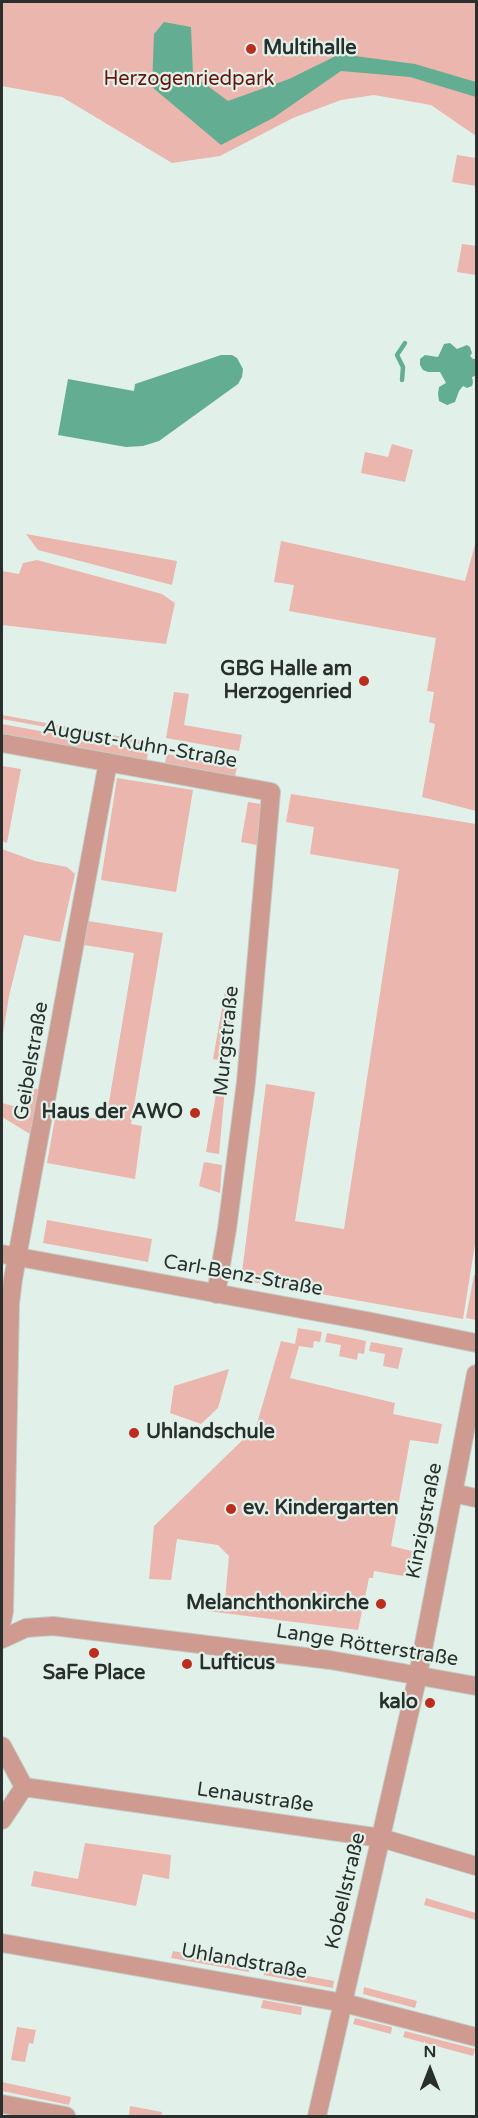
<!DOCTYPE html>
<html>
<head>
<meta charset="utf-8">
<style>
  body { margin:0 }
  #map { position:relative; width:478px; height:2118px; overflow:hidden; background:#e1f1ea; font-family:"Varela Round",sans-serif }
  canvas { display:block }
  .frame { position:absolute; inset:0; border:3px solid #282f2c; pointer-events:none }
  .north { position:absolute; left:400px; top:2040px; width:60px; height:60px; -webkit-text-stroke:4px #e1f1ea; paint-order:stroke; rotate:0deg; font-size:16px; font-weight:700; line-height:24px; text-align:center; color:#282f2c }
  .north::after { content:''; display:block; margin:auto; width:21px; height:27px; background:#282f2c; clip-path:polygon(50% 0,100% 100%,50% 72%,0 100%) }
</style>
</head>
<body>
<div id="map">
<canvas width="478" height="2118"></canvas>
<div class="frame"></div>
<div class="north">N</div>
</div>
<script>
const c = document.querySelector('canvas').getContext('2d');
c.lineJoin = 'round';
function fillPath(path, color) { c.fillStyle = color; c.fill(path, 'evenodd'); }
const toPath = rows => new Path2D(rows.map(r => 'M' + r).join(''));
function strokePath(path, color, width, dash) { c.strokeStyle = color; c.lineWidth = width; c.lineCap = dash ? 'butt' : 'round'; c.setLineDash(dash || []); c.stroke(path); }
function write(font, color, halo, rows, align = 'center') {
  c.font = font + ' "Varela Round",sans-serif'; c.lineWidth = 4.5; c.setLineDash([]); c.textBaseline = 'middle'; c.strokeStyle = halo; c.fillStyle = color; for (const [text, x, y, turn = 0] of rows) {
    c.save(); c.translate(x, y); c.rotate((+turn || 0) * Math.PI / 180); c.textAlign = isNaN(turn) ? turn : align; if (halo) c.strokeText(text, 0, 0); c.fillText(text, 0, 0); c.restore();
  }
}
const green = toPath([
  [2,2,476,2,476,136,431,105,374,95,341,100,293,118,220,156,172,163,62,97,2,86],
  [457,155,476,158,476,186,452,182],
  [462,244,476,246,476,275,457,272],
  [392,444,413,450,405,482,361,473,365,452,388,457],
  [26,534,177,561,172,585,38,550],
  [281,541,465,581,476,541,476,811,422,797,435,724,429,722,434,692,427,691,436,638,289,611,294,585,274,582],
  [37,560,162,594,169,599,175,603,166,644,2,625,2,571,19,574,23,563],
  [174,692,189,694,184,725,242,735,239,751,166,738],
  [2,715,151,742,150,746,2,719],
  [2,724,148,751,147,760,2,734],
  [167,754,237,767,235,776,165,763],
  [2,766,21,769,7,843,2,841],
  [117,778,193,790,176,892,101,880],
  [291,794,476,824,476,1238,463,1319,241,1280,266,1084,315,1092,295,1221,344,1229,399,869,310,854,314,827,286,822],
  [248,802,261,804,257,845,241,842],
  [2,849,35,861,67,867,75,874,60,942,24,935,9,996,2,1040],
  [88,921,163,933,131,1124,142,1126,135,1179,47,1163,56,1113,106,1120,134,953,84,945],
  [226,986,239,989,226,1061,213,1059],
  [219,1077,226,1078,219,1154,206,1152],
  [29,1087,42,1090,30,1134,2,1117,2,1103,24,1109],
  [204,1162,222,1165,220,1193,199,1186],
  [47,1220,152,1239,148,1262,43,1243],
  [474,1275,476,1276,476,1320,466,1318],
  [298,1328,322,1332,320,1342,314,1341,313,1348,299,1346,290,1378,395,1403,393,1414,442,1424,438,1444,410,1440,391,1546,416,1552,403,1576,374,1571,373,1578,369,1578,358,1630,207,1611,208,1598,225,1600,229,1556,218,1545,177,1539,171,1580,149,1579,154,1526,256,1427,281,1341,295,1344],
  [327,1333,366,1341,364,1354,358,1353,357,1360,339,1356,341,1345,325,1342],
  [371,1342,403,1348,398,1369,383,1366,385,1354,369,1351],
  [229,1369,218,1408,201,1424,170,1413,174,1386],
  [85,1843,171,1855,169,1879,143,1874,136,1906,31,1886,34,1871,78,1879],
  [426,1898,476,1913,476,1920,424,1905],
  [173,1951,250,1966,249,1972,171,1958],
  [265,1968,334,1981,333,1988,264,1975],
  [364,1987,417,2001,415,2008,363,1994],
  [263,2000,302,2007,301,2015,261,2008],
  [355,2018,392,2027,391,2034,353,2024],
  [17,2027,36,2030,33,2044,29,2043,25,2062,11,2060],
  [405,2031,475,2049,473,2056,403,2037],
  [2,2082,71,2097,69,2105,2,2091],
  [130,2106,162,2112,161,2116,129,2115]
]);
const water = toPath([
  [164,22,191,27,193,75,228,101,289,79,340,54,415,64,476,82,476,97,410,77,341,71,273,118,221,145,152,87,154,34],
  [450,343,457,349,467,345,470,347,472,353,470,356,473,359,476,359,476,379,475,376,472,377,473,382,472,386,467,388,463,386,459,391,455,402,447,405,439,401,438,394,439,387,446,383,440,372,428,372,423,370,420,365,420,359,425,355,438,357,444,344],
  [221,355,232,355,237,358,243,369,242,377,238,384,159,441,143,446,126,447,58,435,68,379,134,391,135,384]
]);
const stream = toPath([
  [402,380,403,367,397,355,405,343]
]);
const minor = toPath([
  [2,743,271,792,246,1082,227,1229,216,1294],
  [2,1254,367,1321,476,1343],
  [453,1493,476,1498],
  [2,1621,4,1611,10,1304,13,1279,108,762],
  [2,1639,26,1628,53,1626,330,1660,476,1686],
  [2,1746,24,1787],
  [24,1787,381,1838,476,1866],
  [2,1820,24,1787],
  [2,1943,344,2003,476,2037],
  [2,2104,66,2116],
  [317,2116,418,1675,476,1374]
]);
const markers = [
  [251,49,6,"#bb2e1e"],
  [364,681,6,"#bb2e1e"],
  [195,1113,6,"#bb2e1e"],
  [134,1433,6,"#bb2e1e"],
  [231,1509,6,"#bb2e1e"],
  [381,1604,6,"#bb2e1e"],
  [94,1653,6,"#bb2e1e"],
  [187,1664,6,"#bb2e1e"],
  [430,1703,6,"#bb2e1e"]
];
const poiNames = [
  ["Multihalle",263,49],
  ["GBG Halle am",352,670,"right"],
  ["Herzogenried",352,693,"right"],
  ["Haus der AWO",183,1113,"right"],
  ["Uhlandschule",146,1433],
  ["ev. Kindergarten",243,1509],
  ["Melanchthonkirche",369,1604,"right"],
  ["Lufticus",199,1664],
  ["SaFe Place",94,1674,"center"],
  ["kalo",418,1703,"right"]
];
const parkNames = [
  ["Herzogenriedpark",189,80]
];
const streetNames = [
  ["August-Kuhn-Straße",140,745,10],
  ["Murgstraße",227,1041,-84],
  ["Geibelstraße",32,1061,-80],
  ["Carl-Benz-Straße",243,1276,10],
  ["Kinzigstraße",425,1521,-79],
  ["Lange Rötterstraße",367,1646,9],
  ["Lenaustraße",255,1798,8],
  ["Kobellstraße",346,1891,-77],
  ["Uhlandstraße",244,1962,10]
];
fillPath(green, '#eab6ad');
fillPath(water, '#63ae92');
strokePath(stream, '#63ae92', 4.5);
strokePath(minor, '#c0cec8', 20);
strokePath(minor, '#cf9a90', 18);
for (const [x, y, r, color] of markers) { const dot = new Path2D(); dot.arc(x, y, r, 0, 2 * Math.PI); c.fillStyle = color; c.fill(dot); strokePath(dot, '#e1f1ea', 2); }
write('bold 20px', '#282f2c', '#e1f1ea', poiNames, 'left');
write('20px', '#66150c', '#e1f1ea', parkNames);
write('20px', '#282f2c', '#e1f1ea', streetNames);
</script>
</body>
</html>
